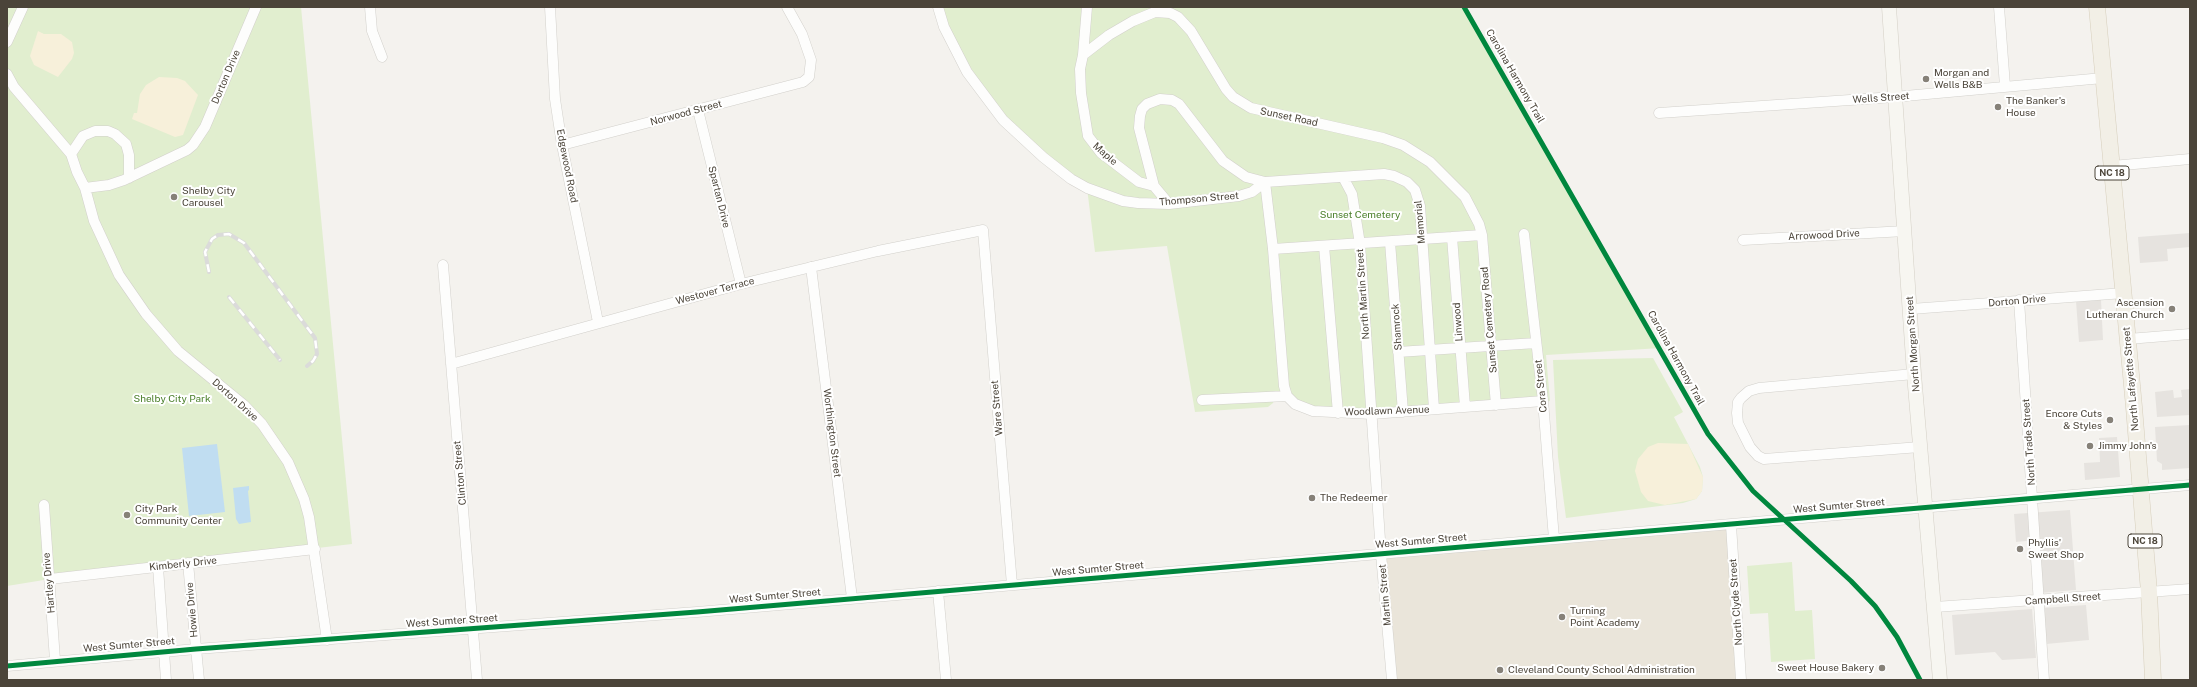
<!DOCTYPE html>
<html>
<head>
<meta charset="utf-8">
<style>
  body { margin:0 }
  #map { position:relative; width:2197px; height:687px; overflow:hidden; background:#f4f2ee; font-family:"Public Sans",sans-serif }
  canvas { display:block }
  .frame { position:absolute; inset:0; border:8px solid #4b4439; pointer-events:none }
</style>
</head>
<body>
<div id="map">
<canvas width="2197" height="687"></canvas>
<div class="frame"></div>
</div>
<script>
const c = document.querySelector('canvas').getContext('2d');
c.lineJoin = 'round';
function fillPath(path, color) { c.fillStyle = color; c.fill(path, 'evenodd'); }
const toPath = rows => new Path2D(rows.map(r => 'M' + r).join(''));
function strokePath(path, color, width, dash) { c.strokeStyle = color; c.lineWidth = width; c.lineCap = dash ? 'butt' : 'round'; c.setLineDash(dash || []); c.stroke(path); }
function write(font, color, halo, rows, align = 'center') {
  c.font = font + ' "Public Sans",sans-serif'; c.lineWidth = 4; c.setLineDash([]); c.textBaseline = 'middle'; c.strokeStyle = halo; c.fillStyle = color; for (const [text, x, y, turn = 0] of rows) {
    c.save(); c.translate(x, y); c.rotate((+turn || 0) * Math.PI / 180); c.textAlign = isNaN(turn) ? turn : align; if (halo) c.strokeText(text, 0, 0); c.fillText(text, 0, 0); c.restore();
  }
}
const education = toPath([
  [1731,525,1741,680,1392,680,1381,554]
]);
const green = toPath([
  [7,7,301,7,352,544,50,579,7,586],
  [933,7,1465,7,1661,348,1546,355,1550,401,1372,414,1331,413,1275,397,1273,403,1268,407,1195,412,1167,246,1095,252,1087,188,1003,120],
  [1653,358,1683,412,1674,417,1700,467,1703,477,1702,491,1696,499,1683,503,1566,518,1558,457,1553,360],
  [1792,562,1795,611,1812,610,1815,659,1771,662,1768,613,1750,614,1747,566]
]);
const sand = toPath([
  [38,31,44,34,61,34,72,42,74,53,72,59,58,77,34,65,30,56],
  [159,77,177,78,185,81,198,95,183,135,175,137,132,119,134,113,137,113,140,94,146,85],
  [1658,443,1688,444,1703,477,1702,491,1696,499,1665,505,1648,501,1641,492,1635,471,1638,459,1648,447]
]);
const parking = toPath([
  [2190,233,2190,247,2167,249,2168,261,2140,263,2138,237],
  [2101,300,2103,340,2079,342,2076,301],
  [2190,389,2190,415,2157,417,2155,392,2173,390,2174,398,2182,397,2181,390],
  [2190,425,2190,468,2162,470,2162,464,2157,461,2155,427],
  [2117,437,2120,477,2085,480,2084,463,2100,462,2099,438],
  [2070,510,2076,590,2040,593,2036,540,2016,542,2014,514],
  [2086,605,2089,640,2046,644,2043,608],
  [2032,609,2036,658,2002,660,1995,652,1955,655,1952,615]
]);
const water = toPath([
  [217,444,225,512,189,516,182,448],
  [249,486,249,490,248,491,251,522,239,524,236,519,233,488]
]);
const street = toPath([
  [370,7,372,31,382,57],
  [550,7,555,99,562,145,598,322],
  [938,7,944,27,967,72,1003,120,1043,157,1071,179,1087,188,1123,201,1138,203,1169,204,1239,196,1252,192,1265,182],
  [1087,7,1083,55,1080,69,1081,93,1088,136,1101,153,1139,182,1154,186],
  [1999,7,2005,86],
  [7,42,23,7],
  [1083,55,1109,35,1133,21,1155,12,1170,13,1178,17,1191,31,1226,89,1233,97,1251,108,1383,138,1403,145,1430,162,1465,197,1479,224,1482,235,1496,405],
  [7,74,14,87,71,154,77,172,85,188,94,221,119,275,146,314,178,351,244,405,262,424,288,462,304,499,309,517,327,640],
  [698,110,741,284],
  [1659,113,1894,97,2103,78],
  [562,145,803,82,809,77,811,60,802,34,787,7],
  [71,154,83,136,95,131,108,131,115,134,126,144,129,155,129,178],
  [2112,166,2190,159],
  [1343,177,1352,194,1360,244,1381,554,1392,680],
  [1265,182,1273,249,1284,386,1287,396,1295,404,1313,411,1372,414,1543,401],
  [85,188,109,185,124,180,187,150,193,145,205,127,256,7],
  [1169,204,1154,186,1139,128,1140,116,1142,109,1147,104,1160,99,1172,100,1179,104,1223,161,1246,177,1265,182,1384,174,1394,176,1407,182,1415,190,1420,206,1434,409],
  [1524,234,1543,401,1554,539],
  [1452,237,1465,407],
  [1743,240,1905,231],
  [1390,242,1403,412],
  [1324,246,1338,413],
  [1273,249,1482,235],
  [443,265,477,680],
  [811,267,852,598],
  [2019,300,2044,680],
  [1911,309,2124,293],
  [2128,339,2190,334],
  [1398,352,1536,343],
  [451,364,741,284,878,251,983,230,1012,585],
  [1914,374,1759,388,1749,391,1741,398,1738,402,1737,413,1738,423,1750,447,1758,456,1764,459,1920,447],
  [1202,400,1287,396],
  [44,505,55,660],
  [1731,525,1741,680],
  [188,563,199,680],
  [158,567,166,680],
  [50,579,315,549],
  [938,591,946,680],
  [1935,607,2190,589],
  [7,666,196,649,697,612,2190,485]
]);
const secondary = toPath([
  [1889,7,1914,374,1940,680]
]);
const primary = toPath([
  [2097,7,2134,407,2149,592,2153,680]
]);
const rail = toPath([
  [209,272,205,252,212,239,218,235,229,234,244,243,315,338,317,354,313,361,307,366],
  [229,297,280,360]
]);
const cycleway = toPath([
  [1464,7,1708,434,1753,491,1851,581,1875,606,1897,637,1920,680],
  [7,666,196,649,697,612,2190,485]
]);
const markers = [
  [1926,79,4,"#868178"],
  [1998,107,4,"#868178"],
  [174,197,4,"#868178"],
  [2172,309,4,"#868178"],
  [2110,420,4,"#868178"],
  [2090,446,4,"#868178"],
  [1312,498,4,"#868178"],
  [127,515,4,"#868178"],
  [2020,549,4,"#868178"],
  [1562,617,4,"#868178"],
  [1882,668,4,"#868178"],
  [1500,670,4,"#868178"]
];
const shields = [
  [2112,173,34],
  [2145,541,34]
];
const shieldNames = [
  ["NC 18",2112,173],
  ["NC 18",2145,541]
];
const poiNames = [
  ["Morgan and",1934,73],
  ["Wells B&B",1934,85],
  ["The Banker's",2006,101],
  ["House",2006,113],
  ["Shelby City",182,191],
  ["Carousel",182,203],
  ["Ascension",2164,303,"right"],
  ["Lutheran Church",2164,315,"right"],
  ["Encore Cuts",2102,414,"right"],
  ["& Styles",2102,426,"right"],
  ["Jimmy John's",2098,446],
  ["The Redeemer",1320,498],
  ["City Park",135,509],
  ["Community Center",135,521],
  ["Phyllis'",2028,543],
  ["Sweet Shop",2028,555],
  ["Turning",1570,611],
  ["Point Academy",1570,623],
  ["Sweet House Bakery",1874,668,"right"],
  ["Cleveland County School Administration",1508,670]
];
const streetNames = [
  ["Carolina Harmony Trail",1515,76,60],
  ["Dorton Drive",226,77,-67],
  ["Wells Street",1881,98,-4],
  ["Norwood Street",686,113,-15],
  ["Sunset Road",1289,117,12],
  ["Maple",1105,154,42],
  ["Edgewood Road",567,166,79],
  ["Spartan Drive",719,197,76],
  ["Thompson Street",1199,199,-5],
  ["Memorial",1420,222,-95],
  ["Arrowood Drive",1824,235,-3],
  ["Westover Terrace",715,291,-15],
  ["North Martin Street",1363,294,-94],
  ["Dorton Drive",2017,301,-5],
  ["Sunset Cemetery Road",1489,320,-95],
  ["Linwood",1458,322,-94],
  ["Shamrock",1397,327,-94],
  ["North Morgan Street",1913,344,-94],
  ["Carolina Harmony Trail",1676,358,61],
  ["North Lafayette Street",2131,379,-95],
  ["Cora Street",1541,386,-96],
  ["Dorton Drive",235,400,42],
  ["Ware Street",997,408,-95],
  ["Woodlawn Avenue",1387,411,-2],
  ["Worthington Street",832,433,83],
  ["North Trade Street",2029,442,-94],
  ["Clinton Street",460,473,-95],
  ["West Sumter Street",1839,506,-5],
  ["West Sumter Street",1421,541,-5],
  ["Kimberly Drive",183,564,-6],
  ["West Sumter Street",1098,569,-5],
  ["Hartley Drive",49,583,-95],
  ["Martin Street",1385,595,-95],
  ["West Sumter Street",775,596,-5],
  ["Campbell Street",2063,599,-4],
  ["North Clyde Street",1736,602,-94],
  ["Howie Drive",192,610,-95],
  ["West Sumter Street",452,621,-4],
  ["West Sumter Street",129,645,-5]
];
const parkNames = [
  ["Sunset Cemetery",1360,215],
  ["Shelby City Park",172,399]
];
fillPath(education, '#eae5da');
fillPath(green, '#e1eecf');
fillPath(sand, '#f7f0da');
fillPath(parking, '#e6e3df');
fillPath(water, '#c0ddf1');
strokePath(street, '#d2d0cb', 11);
strokePath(secondary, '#d3cfc5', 15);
strokePath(primary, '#d6cebb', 17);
strokePath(street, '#fdfdfc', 10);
strokePath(secondary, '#f7f6f1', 14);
strokePath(primary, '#f2efe6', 16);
strokePath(rail, '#dbdbda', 4);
strokePath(rail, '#fff', 2.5, [8]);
strokePath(cycleway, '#00873e', 5);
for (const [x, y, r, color] of markers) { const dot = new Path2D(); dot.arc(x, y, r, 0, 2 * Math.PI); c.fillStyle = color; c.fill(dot); strokePath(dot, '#fff', 1.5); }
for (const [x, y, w] of shields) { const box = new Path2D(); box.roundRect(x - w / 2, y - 7, w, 14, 3); c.fillStyle = '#fff'; c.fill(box); strokePath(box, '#4b4439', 1); }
write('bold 9px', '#4b4439', null, shieldNames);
write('10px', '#4b4439', '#fff', poiNames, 'left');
write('10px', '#4b4439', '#fff', streetNames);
write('10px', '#4a7f2a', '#fff', parkNames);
</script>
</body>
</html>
